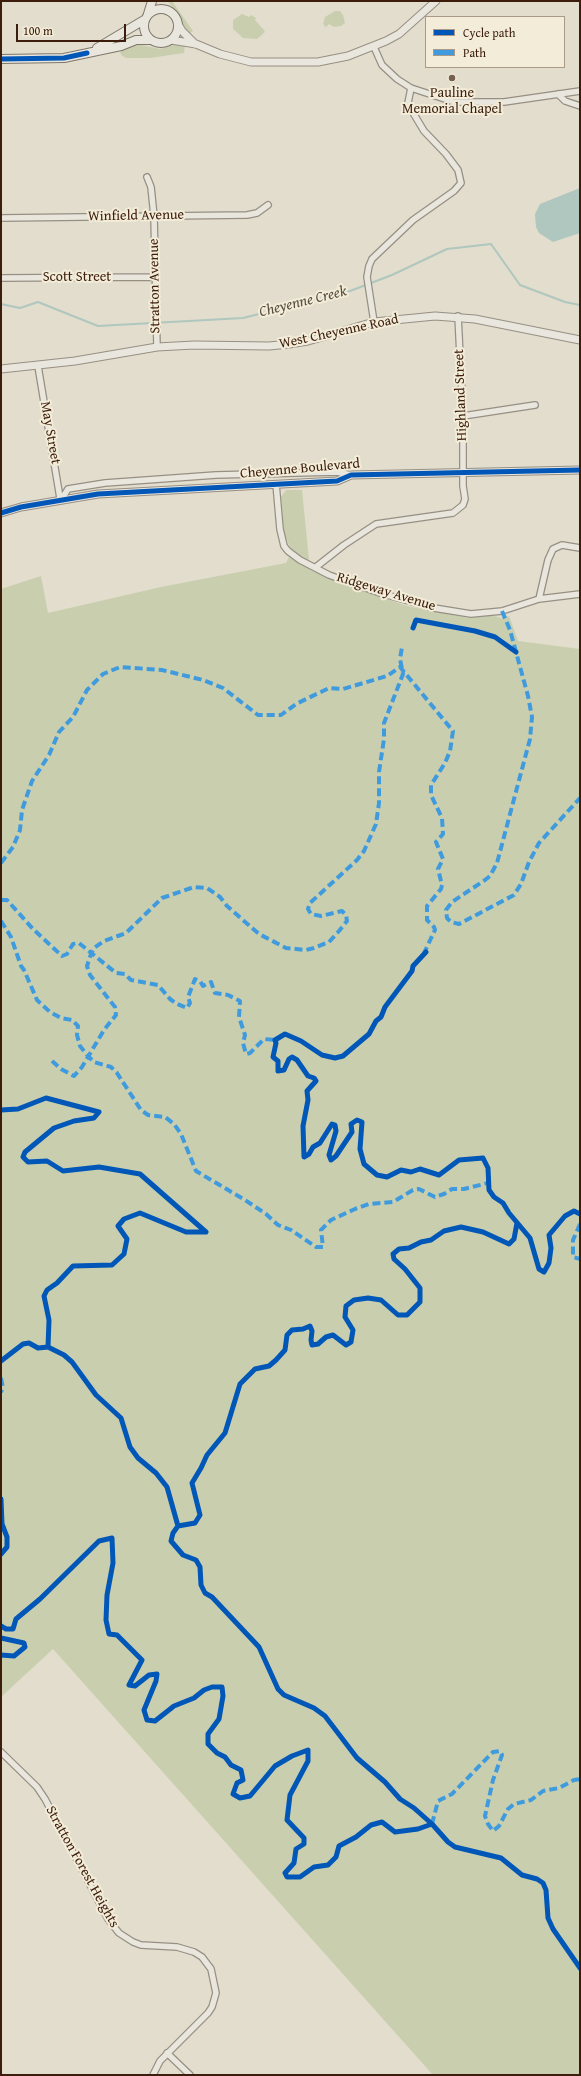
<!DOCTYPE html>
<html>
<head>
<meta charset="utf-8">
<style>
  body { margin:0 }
  #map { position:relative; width:581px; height:2076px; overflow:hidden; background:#e2ddcc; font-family:"Gentium Book Plus",serif }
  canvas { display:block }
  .frame { position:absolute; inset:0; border:2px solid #3c1d0c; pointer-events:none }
  .legend { position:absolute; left:425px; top:16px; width:140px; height:52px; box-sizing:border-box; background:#f2ecd8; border:1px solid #a99986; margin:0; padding:5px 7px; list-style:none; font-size:12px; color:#3c1d0c }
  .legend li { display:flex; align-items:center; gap:8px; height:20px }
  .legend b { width:20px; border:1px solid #a99986 }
  .scale { position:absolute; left:16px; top:24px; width:110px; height:18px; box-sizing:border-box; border:2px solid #3c1d0c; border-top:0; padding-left:5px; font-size:12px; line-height:14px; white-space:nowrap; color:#3c1d0c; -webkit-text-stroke:3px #f2ecd8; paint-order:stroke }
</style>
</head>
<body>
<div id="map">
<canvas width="581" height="2076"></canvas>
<div class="frame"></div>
<ul class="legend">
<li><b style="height:5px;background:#0057b8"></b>Cycle path</li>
<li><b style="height:5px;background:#3f9bde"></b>Path</li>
</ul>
<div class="scale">100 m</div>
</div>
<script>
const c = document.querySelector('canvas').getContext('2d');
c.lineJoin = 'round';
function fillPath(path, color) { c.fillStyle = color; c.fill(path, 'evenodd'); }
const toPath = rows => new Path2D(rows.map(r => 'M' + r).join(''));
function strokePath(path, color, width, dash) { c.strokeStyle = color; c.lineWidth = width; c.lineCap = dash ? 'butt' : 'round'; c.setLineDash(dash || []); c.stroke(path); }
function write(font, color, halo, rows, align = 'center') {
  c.font = font + ' "Gentium Book Plus",serif'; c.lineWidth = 4; c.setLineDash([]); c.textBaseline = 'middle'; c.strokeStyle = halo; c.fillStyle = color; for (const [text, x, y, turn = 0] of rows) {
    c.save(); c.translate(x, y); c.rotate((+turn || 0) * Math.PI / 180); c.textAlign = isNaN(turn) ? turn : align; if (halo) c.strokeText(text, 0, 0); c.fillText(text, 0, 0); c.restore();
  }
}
const green = toPath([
  [168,1,172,1,193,31,189,34],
  [335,11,340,11,343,15,345,23,341,26,334,27,329,24,326,27,323,24,325,17],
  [242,14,249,17,251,15,256,18,255,20,263,29,265,32,257,39,243,38,233,29,233,20],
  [137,44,160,49,174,45,185,45,184,53,150,58,126,58,121,55,120,50],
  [286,490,302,490,310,570,338,582,407,606,468,618,491,615,501,618,509,616,518,641,580,649,580,2075,433,2075,53,1649,1,1697,1,589,41,576,48,613,161,587,286,563,292,551,284,534,281,497]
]);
const water = toPath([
  [580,188,580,233,553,242,539,233,536,227,535,214,540,204]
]);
const stream = toPath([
  [1,304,20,308,38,302,98,326,243,318,350,291,392,275,447,249,491,244,520,285,565,302,580,305]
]);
const minor = toPath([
  [374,47,382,65,397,79,411,88,454,102,504,102,580,91],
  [558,94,565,101,580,106],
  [147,177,151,187,154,216,157,347],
  [1,218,247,215,257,213,268,205],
  [1,278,154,277],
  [374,322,367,277,369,266,372,259,413,220,454,191,461,183,458,170,446,154,424,131,412,111,408,103,411,88],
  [38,366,60,498],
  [463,416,535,405],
  [276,484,280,529,284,546,288,551,300,560,329,575,380,593,434,608,471,614,502,611,539,599,580,594],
  [61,500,68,489,105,483,216,475,337,472,351,475],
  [316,567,344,545,376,524,453,513,463,505,465,499,463,486,463,416,458,316],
  [539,599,548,560,553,549,562,545,580,548],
  [1,1752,37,1787,45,1799,108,1919,119,1933,133,1942,141,1945,177,1947,194,1952,202,1957,211,1969,216,1993,212,2007,208,2013,160,2061,153,2075],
  [167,2053,190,2075]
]);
const tertiary = toPath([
  [178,24,182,31,195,44],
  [171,40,196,44,220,54,251,62,318,62,348,56,386,41,399,34,436,1],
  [1,369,75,361,157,347,194,345,269,346,289,344,308,341,374,322,435,316,475,319,580,340],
  [1,513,21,507,98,494,337,481,351,475,580,470]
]);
const secondary = toPath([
  '144 26a17 17 0 1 1 34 0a17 17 0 1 1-34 0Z',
  [148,14,152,1],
  [97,48,144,20],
  [1,59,64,58,121,46,136,40,151,40]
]);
const quiet = toPath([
  [502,611,510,630,528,696,532,717,530,739,497,863,490,876,485,880,452,902,446,910,447,918,451,922,459,924,514,895,521,884,529,862,539,843,580,798],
  [1,863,13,847,20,830,22,810,32,781,49,755,59,732,73,717,87,690,103,674,120,667,162,670,203,680,223,688,258,715,281,715,296,704,329,688,343,689,387,676,400,667,453,731,450,751,445,763,431,785,431,795,442,818,443,834,436,842,443,859,438,869,442,885,441,889,427,906,427,920,434,927,435,930,424,953],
  [1,900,7,900,33,929,62,956,67,954,73,944,79,943,116,973,125,974,131,980,158,985,170,999,177,1004,187,1008,190,1003,188,997,195,979,200,981,203,986,211,982,215,993,228,995,240,1001,239,1017,245,1035,243,1043,246,1054,250,1053,264,1039,275,1040],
  [1,921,11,937,21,966,24,970,37,1000,50,1012,61,1018,72,1020,78,1026,77,1035,80,1046,88,1056,94,1062,111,1067,117,1073,141,1110,148,1115,165,1117,174,1124,181,1134,196,1171,245,1200,266,1214,278,1225,291,1230,316,1247,323,1247,321,1230,331,1220,355,1209,369,1204,393,1202,413,1190,419,1189,435,1197,444,1194,452,1189,464,1189,488,1183],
  [52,1061,61,1069,74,1076,82,1067,104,1030,116,1015,115,1007,90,975,87,966,91,954,94,948,104,941,126,933,162,898,194,887,207,888,220,897,227,906,259,934,286,948,306,950,314,948,329,942,339,931,347,921,346,915,342,911,321,916,311,914,308,909,310,903,357,860,364,851,376,824,379,803,379,772,384,739,384,723,403,674,400,659,402,647],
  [580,1224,573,1240,573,1257,580,1259],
  [1,1378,3,1388,1,1392],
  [432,1824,438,1801,452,1794,493,1752,500,1751,502,1755,493,1780,485,1816,488,1824,493,1831,499,1826,508,1809,514,1804,531,1800,543,1791,559,1788,574,1780,580,1779]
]);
const cycleway = toPath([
  [1,59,64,58,87,53],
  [1,513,21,507,98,494,337,481,351,475,580,470],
  [413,628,416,620,475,631,495,637,516,652],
  [426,952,413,966,412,971,385,1007,381,1017,376,1021,369,1034,343,1056,335,1058,322,1055,301,1041,285,1034,275,1040,276,1043,273,1057,278,1061,278,1071,284,1070,289,1059,292,1057,297,1060,308,1076,314,1078,316,1081,307,1091,308,1100,303,1126,304,1157,309,1154,313,1147,320,1143,332,1124,335,1125,336,1131,329,1155,331,1160,336,1156,352,1132,351,1124,357,1120,362,1122,360,1149,364,1164,377,1175,387,1177,401,1170,411,1172,420,1169,439,1175,459,1160,483,1158,488,1168,489,1190,494,1197,503,1203,509,1213,530,1238,539,1269,544,1272,549,1263,551,1248,549,1235,565,1216,574,1211,580,1214],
  [1,1110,18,1109,46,1098,99,1112,94,1118,74,1121,54,1128,25,1152,23,1157,28,1162,47,1161,63,1171,99,1167,140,1174,206,1232,186,1232,140,1213,124,1219,118,1226,127,1239,124,1254,112,1265,73,1266,57,1283,47,1290,44,1296,49,1320,48,1347,38,1348,29,1343,23,1344,1,1361],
  [48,1347,64,1355,72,1362,96,1395,121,1418,130,1447,138,1458,156,1473,167,1487,178,1526],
  [1,1499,2,1524,7,1537,7,1547,1,1554],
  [178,1526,195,1523,200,1515,192,1483,201,1468,207,1455,225,1433,240,1384,255,1369,269,1366,276,1360,285,1350,287,1335,292,1330,303,1329,310,1326,312,1331,311,1340,312,1345,318,1344,326,1337,333,1335,346,1345,351,1342,353,1330,345,1317,346,1306,354,1300,368,1298,381,1300,398,1315,407,1315,420,1302,420,1288,405,1269,394,1259,393,1254,399,1249,409,1248,421,1242,431,1240,444,1231,461,1227,483,1232,509,1244,514,1239,517,1223],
  [178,1526,173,1533,171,1541,183,1555,196,1560,200,1567,201,1585,205,1593,212,1597,259,1647,278,1689,284,1695,314,1708,325,1716,357,1758,385,1782,400,1799,414,1808,432,1824,448,1842,455,1847,501,1858,522,1875,537,1879,543,1883,546,1890,548,1918,553,1929,580,1968],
  [1,1626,6,1629,13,1629,16,1619,40,1599,99,1541,112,1538,113,1563,107,1595,106,1620,109,1634,117,1635,142,1660,129,1685,135,1686,149,1675,157,1674,156,1681,144,1710,147,1720,155,1721,174,1706,194,1698,204,1690,212,1687,222,1687,223,1696,219,1719,208,1734,208,1744,217,1753,225,1757,231,1765,241,1770,243,1780,237,1783,233,1794,240,1798,250,1796,275,1766,292,1756,308,1750,308,1761,290,1795,287,1820,304,1838,304,1844,296,1849,294,1863,285,1873,287,1877,300,1877,314,1867,328,1865,336,1857,339,1846,356,1837,371,1825,382,1822,395,1832,418,1829,432,1824],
  [1,1638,24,1643,25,1647,14,1656,1,1655]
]);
const markers = [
  [452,78,4,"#76604f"]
];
const poiNames = [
  ["Pauline",452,93],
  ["Memorial Chapel",452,109]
];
const streetNames = [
  ["Winfield Avenue",136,216,-1],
  ["Scott Street",77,277],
  ["Stratton Avenue",155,286,-91],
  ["West Cheyenne Road",339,332,-12],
  ["Highland Street",461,395,-92],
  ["May Street",50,433,80],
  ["Cheyenne Boulevard",300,469,-5],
  ["Ridgeway Avenue",386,592,17],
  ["Stratton Forest Heights",82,1867,61]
];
const waterNames = [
  ["Cheyenne Creek",303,302,-14]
];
fillPath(green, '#c9cfae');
fillPath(water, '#afc7be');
strokePath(stream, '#afc7be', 2);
strokePath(minor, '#978f84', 8);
strokePath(tertiary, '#978f84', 9);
strokePath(secondary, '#7e766b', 10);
strokePath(minor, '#e9e6dd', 5.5);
strokePath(tertiary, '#e9e6dd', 7);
strokePath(secondary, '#e9e6dd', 8);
strokePath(quiet, '#3f9bde', 4, [8, 4]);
strokePath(cycleway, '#0057b8', 5);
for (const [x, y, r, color] of markers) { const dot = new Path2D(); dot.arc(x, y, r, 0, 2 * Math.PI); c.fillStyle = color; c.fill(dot); strokePath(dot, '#f2ecd8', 1.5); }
write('14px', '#3c1d0c', '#f2ecd8', poiNames);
write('14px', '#3c1d0c', '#f2ecd8', streetNames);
write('italic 15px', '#584d40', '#f2ecd8', waterNames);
</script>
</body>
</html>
